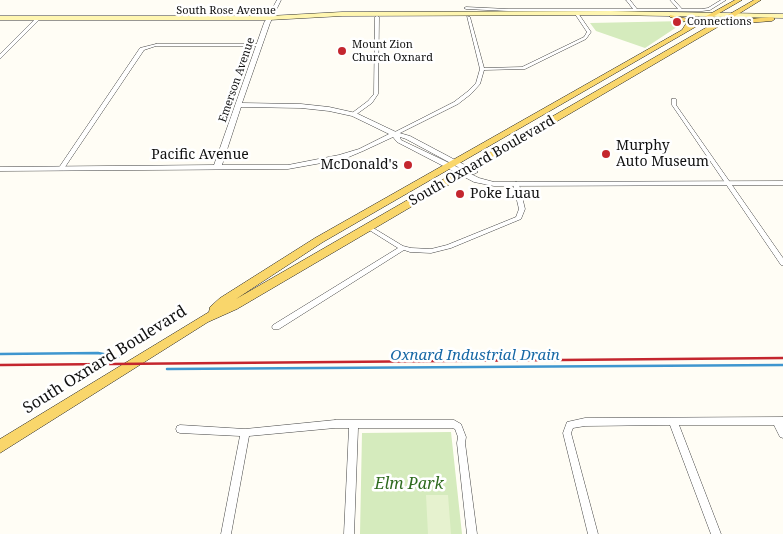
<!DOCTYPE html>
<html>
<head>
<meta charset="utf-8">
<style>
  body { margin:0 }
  canvas { display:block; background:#fffdf5 }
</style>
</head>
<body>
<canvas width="783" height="534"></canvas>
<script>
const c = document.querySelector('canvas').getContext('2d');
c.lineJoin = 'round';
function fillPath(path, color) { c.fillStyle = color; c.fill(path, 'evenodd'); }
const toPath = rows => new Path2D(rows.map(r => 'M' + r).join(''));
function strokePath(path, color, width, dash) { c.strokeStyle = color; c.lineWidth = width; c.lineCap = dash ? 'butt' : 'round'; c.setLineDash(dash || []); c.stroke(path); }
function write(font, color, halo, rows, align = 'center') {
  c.font = font + ' "Noto Serif",serif'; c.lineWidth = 5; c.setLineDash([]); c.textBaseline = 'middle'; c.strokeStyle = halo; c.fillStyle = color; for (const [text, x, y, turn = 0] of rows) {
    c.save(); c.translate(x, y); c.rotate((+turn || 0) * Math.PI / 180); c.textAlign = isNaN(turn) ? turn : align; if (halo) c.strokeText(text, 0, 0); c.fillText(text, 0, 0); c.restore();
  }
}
const green = toPath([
  [686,21,645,48,596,31,590,23],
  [451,432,462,534,360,534,362,433]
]);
const pitch = toPath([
  [448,495,451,534,428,534,426,495]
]);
const stream = toPath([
  [0,354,98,353,119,357],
  [167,369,783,365]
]);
const minor = toPath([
  [626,0,630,0,637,9,678,9,670,0,674,0,682,9,702,9,708,8,721,0,726,0,710,10,702,11,508,11,466,9,464,8,466,7,508,9,633,9,626,0],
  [576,13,578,13,591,32,586,39,525,69,484,70,480,84,471,94,458,104,394,136,391,134,454,102,467,92,476,83,480,69,467,16,470,17,484,68,522,67,584,37,587,32,575,14,576,13],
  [377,16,379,17,378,94,372,103,354,116,351,114,352,113,368,101,374,94,375,17,377,16],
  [156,44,259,44,261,45,259,46,156,46,144,50,63,170,59,170,58,169,140,48,156,44],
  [672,99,676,99,676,105,783,258,783,265,781,265,672,105,672,99],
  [516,182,519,184,525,209,521,219,451,248,431,253,410,252,404,250,279,329,273,329,272,327,273,325,398,248,366,228,365,227,366,226,370,226,403,246,411,248,431,249,447,245,516,217,519,209,513,184,516,182],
  [783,417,783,438,780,437,774,425,679,425,721,534,711,534,670,425,585,426,573,428,571,433,598,534,588,534,563,433,567,422,585,418,783,417],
  [335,420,454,420,461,424,466,437,465,443,477,534,467,534,457,443,458,437,455,429,452,428,358,428,354,534,344,534,349,428,335,428,249,436,231,534,221,534,240,436,180,433,177,432,176,429,177,426,180,425,245,429,335,420]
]);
const tertiary = toPath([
  [277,0,281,0,270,23,242,103,301,104,329,107,356,113,396,132,410,136,478,172,474,174,471,174,406,139,400,137,401,140,443,160,479,178,494,182,783,181,783,185,494,186,474,182,397,142,393,137,363,151,344,159,288,169,0,171,0,167,214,165,264,23,277,0],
  [241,107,301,108,329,111,352,116,389,134,359,149,339,155,288,165,222,165,241,107],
  [37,17,41,18,0,59,0,54,37,17]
]);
const secondary = toPath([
  [611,11,783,14,783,18,611,15,342,16,269,20,0,20,0,16,269,16,342,12,611,11]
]);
const primary = toPath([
  [735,0,742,0,323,242,236,299,754,0,761,0,727,21,772,17,775,19,772,21,721,25,237,309,208,322,0,453,0,439,209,312,210,307,220,298,315,238,682,30,687,22,670,17,670,15,693,20,692,24,735,0]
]);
const rail = toPath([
  [0,365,783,358]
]);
const markers = [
  [677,22,5,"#c4262e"],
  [342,51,5,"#c4262e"],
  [606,154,5,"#c4262e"],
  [408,165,5,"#c4262e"],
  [460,194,5,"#c4262e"]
];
const farStreetnames = [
  ["South Rose Avenue",226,11],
  ["Emerson Avenue",237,80,-71]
];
const farPoinames = [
  ["Connections",687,22],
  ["Mount Zion",352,45],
  ["Church Oxnard",352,58]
];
const poiNames = [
  ["Murphy",616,146],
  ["Auto Museum",616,162],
  ["McDonald's",398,165,"right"],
  ["Poke Luau",470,194]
];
const streetNames = [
  ["Pacific Avenue",200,155],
  ["South Oxnard Boulevard",482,161,-30]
];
const waterNames = [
  ["Oxnard Industrial Drain",475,356]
];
const nearStreetnames = [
  ["South Oxnard Boulevard",105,360,-32]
];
const nearParknames = [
  ["Elm Park",409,484]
];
fillPath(green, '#d5ebbd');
fillPath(pitch, '#e6f2cf');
strokePath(stream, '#3f96cf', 2.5);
strokePath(minor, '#444', 1);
strokePath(tertiary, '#444', 1);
strokePath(secondary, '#333', 1);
strokePath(primary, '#222', 1);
fillPath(minor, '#fff');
fillPath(tertiary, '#fff');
fillPath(secondary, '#fff6b0');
fillPath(primary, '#f9d66b');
strokePath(rail, '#c4262e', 2.5);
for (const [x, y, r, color] of markers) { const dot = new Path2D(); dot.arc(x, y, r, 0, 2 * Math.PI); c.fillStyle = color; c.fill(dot); strokePath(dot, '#fff', 2); }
write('11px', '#111', '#fff', farStreetnames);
write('11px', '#111', '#fff', farPoinames, 'left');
write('14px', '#111', '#fff', poiNames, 'left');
write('14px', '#111', '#fff', streetNames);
write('italic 15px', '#1768a6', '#fff', waterNames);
write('16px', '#111', '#fff', nearStreetnames);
write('italic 16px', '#2f6b1f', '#fff', nearParknames);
</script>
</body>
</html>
